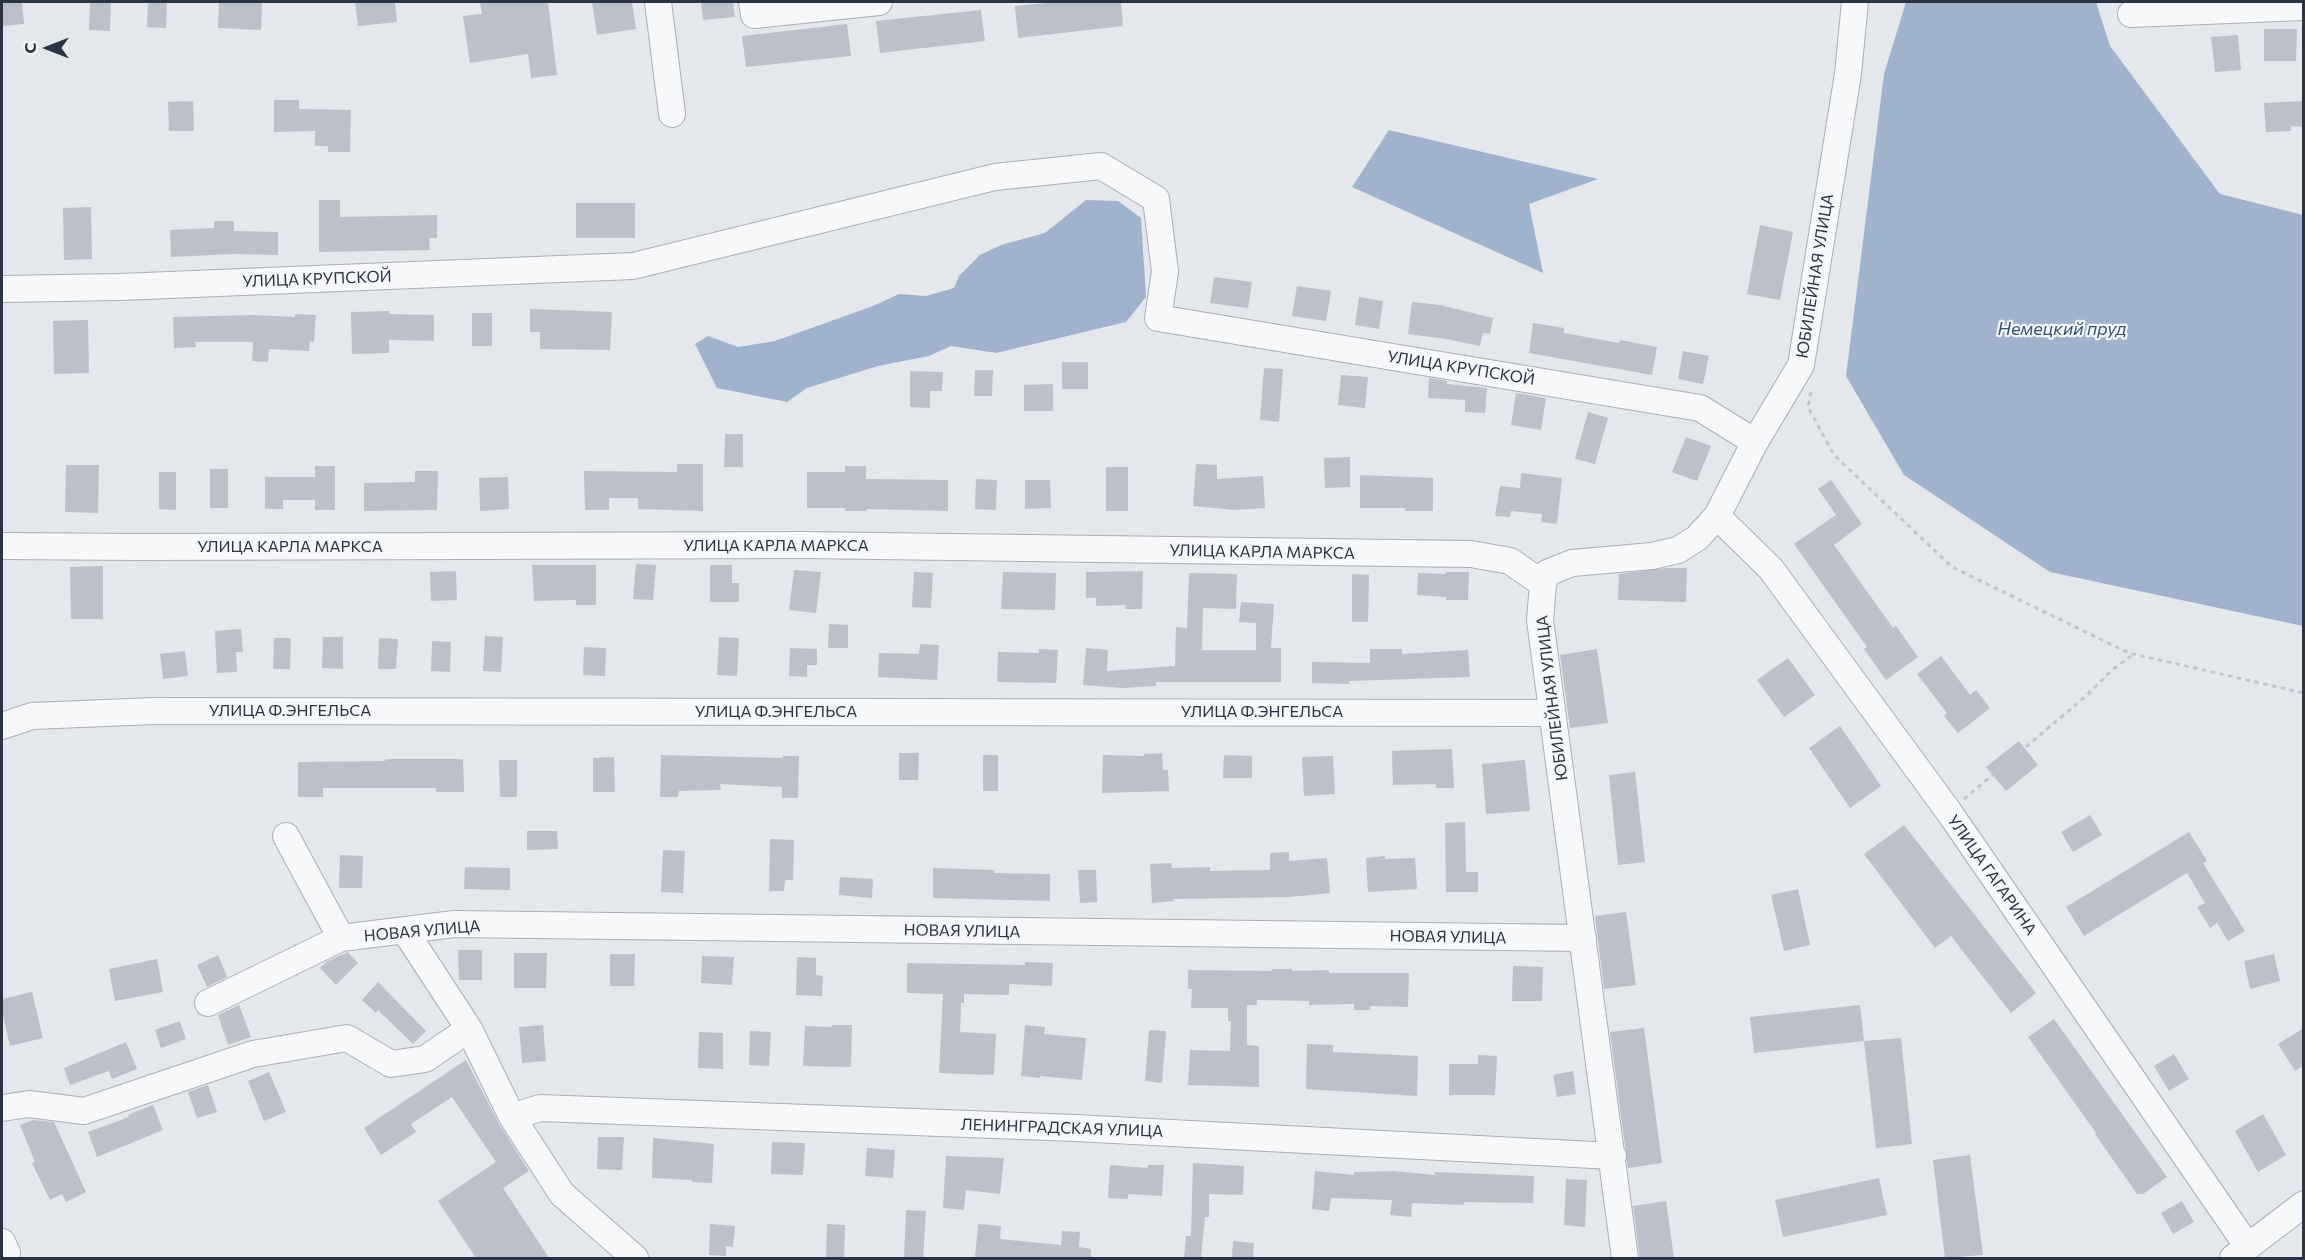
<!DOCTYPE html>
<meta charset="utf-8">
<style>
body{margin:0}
#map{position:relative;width:2305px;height:1260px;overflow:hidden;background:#e4e7ec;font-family:Commissioner,sans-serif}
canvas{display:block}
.frame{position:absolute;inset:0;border:3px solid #2b3445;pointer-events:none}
.north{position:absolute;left:18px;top:18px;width:60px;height:60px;-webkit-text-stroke:4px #f4f6f9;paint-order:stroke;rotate:270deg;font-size:16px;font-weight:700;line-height:24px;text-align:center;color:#2b3445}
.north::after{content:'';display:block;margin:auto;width:21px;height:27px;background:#2b3445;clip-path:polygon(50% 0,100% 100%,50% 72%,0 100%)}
</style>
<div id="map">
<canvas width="2305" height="1260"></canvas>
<div class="frame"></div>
<div class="north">С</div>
</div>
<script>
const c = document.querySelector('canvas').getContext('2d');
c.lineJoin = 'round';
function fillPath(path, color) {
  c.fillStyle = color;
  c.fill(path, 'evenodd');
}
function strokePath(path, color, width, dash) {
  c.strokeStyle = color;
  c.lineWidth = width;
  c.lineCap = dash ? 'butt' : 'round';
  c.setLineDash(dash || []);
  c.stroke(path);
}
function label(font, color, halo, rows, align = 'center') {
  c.font = font + ' Commissioner,sans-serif';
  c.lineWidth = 4.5;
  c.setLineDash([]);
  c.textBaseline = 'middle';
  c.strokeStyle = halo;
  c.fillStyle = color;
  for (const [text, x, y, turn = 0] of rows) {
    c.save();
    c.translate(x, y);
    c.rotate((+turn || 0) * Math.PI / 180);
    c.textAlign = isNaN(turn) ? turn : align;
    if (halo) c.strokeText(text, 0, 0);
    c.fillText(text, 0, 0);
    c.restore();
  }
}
const water = new Path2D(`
 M1906,2H2096L2110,46L2220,194L2303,215V626L2050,572L1904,475L1846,376L1884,74Z
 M1389,130L1598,179L1529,204L1543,273L1352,187Z
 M1086,200L1118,201L1141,218L1146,297L1126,322L996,353L951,346L929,356L878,366L807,388L787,402L717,388L695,344L708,336L738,347L775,341L873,306L899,294L926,296L954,288L959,276L980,255L1001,245L1045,233Z`);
const building = new Path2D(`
 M2,2H22L24,24L2,26Z
 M90,2H111L110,31L89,30Z
 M148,2H167L166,28L147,27Z
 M219,2H262L261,30L218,28Z
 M355,2H395L397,22L358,26Z
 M480,2H548L557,75L531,78L528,54L470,63L463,16L482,14Z
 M592,2H632L636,29L597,35Z
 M701,2H733L735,17L703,20Z
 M1057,2H1121L1123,26L1018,38L1015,6Z
 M981,10L985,41L880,53L876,21Z
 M847,24L851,56L746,67L742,36Z
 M2264,29H2297L2296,61H2264Z
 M2238,35L2241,70L2215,72L2211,37Z
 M274,100H299V109L351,110L350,152H328V146H315V131L274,132Z
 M193,101L194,131H169L168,102Z
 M2304,101V127L2291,126V131L2266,132L2264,103Z
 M319,200H340V217L437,215V238H429L430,250L319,252Z
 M576,203H635V238H576Z
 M91,207L92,259L64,260L63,208Z
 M214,221H234V231L278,232V255L234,254L171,257L170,230L214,228Z
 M1760,225L1793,232L1780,300L1747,294Z
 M1214,277L1252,282L1248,308L1210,303Z
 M1297,286L1331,291L1326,321L1292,316Z
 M1359,297L1383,301L1379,329L1355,325Z
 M1412,302L1440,305L1493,318L1490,334L1483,333L1480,346L1446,339L1408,334Z
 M530,309L612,312L610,350L540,349V332H530Z
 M389,311V314L434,315V341L389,340V353L352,354L351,312Z
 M472,313H492V346H472Z
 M295,314L316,315L314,342L310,341L309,351L269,349L268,362L252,361L253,342H195L196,347L174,348L173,317L254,315L295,317Z
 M88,320L89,373L54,374L53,321Z
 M1533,323L1564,328V333L1619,343L1620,340L1657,347L1652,375L1529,353Z
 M1683,351L1709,356L1703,384L1678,379Z
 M1062,362H1088V389H1062Z
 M1264,368L1283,369L1279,422L1260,420Z
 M975,370H993L992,396H974Z
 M910,371L943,372L942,391H930V408L910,407Z
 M1341,375L1368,377L1365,408L1338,405Z
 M1429,378L1447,381V384L1487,388L1485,413L1465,412V400L1428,398Z
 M1053,384V411H1024V385Z
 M1516,393L1546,398L1541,430L1511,425Z
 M1588,412L1608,418L1595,464L1575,459Z
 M725,434H743V467H724Z
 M1686,437L1711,446L1697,481L1672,472Z
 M1350,457V487L1325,488L1324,458Z
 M677,464H703V511L638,509V498H609V510H585L584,471L677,472Z
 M1196,464L1217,465V479L1263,476L1265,508L1236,510L1193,506Z
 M66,465H99L98,513L65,512Z
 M315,466H335V510H315V500H283V509H265V477H315Z
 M845,466H866V479L948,480V511L866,509V511H845V508H807V472H845Z
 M1106,467H1128V511H1106Z
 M210,469H228V508H210Z
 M415,471H438L437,510L364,511V483L415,482Z
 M159,472H176V510L159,509Z
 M1521,473L1562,478L1557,524L1541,522L1542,514L1511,511L1510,517L1495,516L1500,486L1520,488Z
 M1360,475L1433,478V511H1405V508H1360Z
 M508,477L509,509L480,511L479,478Z
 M976,479L997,480L996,510L975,509Z
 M1025,480H1050L1051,508L1025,509Z
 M1831,480L1862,524L1834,545L1893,628L1896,626L1918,657L1886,680L1864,649L1867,647L1794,544L1836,515L1818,489Z
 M636,564L656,565L653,600L633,599Z
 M532,565H596V605H576V600L534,601Z
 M710,565H732V583H739V602H710Z
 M103,566V619H71L70,567Z
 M1667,568H1687L1686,602L1618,600L1619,574Z
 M794,570L821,572L816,613L789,610Z
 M456,571L457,600L431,601L430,572Z
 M1143,571L1142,609H1125L1126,605L1096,606V598H1086V572Z
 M914,572L933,573L931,608L912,607Z
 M1003,572L1056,573L1055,610L1001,609Z
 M1446,572H1469L1468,600H1446V597L1417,595L1418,573L1446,574Z
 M1189,573L1237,574L1236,609L1203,608L1202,650H1256V623L1239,622L1241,602L1274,604L1271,648H1281V682H1156V686L1123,688L1083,685L1086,648L1108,650L1107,671L1175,666L1176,627L1187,628Z
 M1352,574L1369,575L1368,622H1352Z
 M829,624L848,625V648H828Z
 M241,629L243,652H236L237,672L217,673L215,631Z
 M485,636L503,637L501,672L483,671Z
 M323,637H343V669L322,668Z
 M719,637L739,638L737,676L717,675Z
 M274,638H291L290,669H273Z
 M379,638L398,639L396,669H378Z
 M432,641L451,642L450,672L431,671Z
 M920,644L939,645L937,680L878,677L879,653L919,654Z
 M584,647L606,648L605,676L583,675Z
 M790,648L817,649V665H807V677L789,676Z
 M1039,649L1058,650L1056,683L997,682L998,652L1039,653Z
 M1370,649H1402V654L1468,650L1470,677L1349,681V684L1312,683V662L1370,663Z
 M1597,649L1608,723L1570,728L1560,655Z
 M185,651L188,676L163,679L160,654Z
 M1941,656L1970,695L1976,690L1990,708L1958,733L1944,716L1947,713L1917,674Z
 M1788,658L1815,695L1784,717L1757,680Z
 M1840,726L1881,786L1850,808L1809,748Z
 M2019,741L2038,765L2006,791L1986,767Z
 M1452,749L1454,788H1436V784L1393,785L1392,751Z
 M899,753H919L918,780H899Z
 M1162,753L1163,770H1168L1169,791L1102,793L1103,755L1144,756V754Z
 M661,755L783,758V756H799L798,798H782V787L720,784L721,790L679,791L678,797H660Z
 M983,755H998V791H983Z
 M1224,755L1252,756V778H1223Z
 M1333,756L1335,794L1304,796L1302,757Z
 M614,757L615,792H593V758Z
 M385,759H463L464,792H436V788H323V797H298V762L385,761Z
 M499,760H517V797H500Z
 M1525,760L1530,811L1486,814L1482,764Z
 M1635,772L1645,862L1618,865L1609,775Z
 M2090,815L2102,835L2073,852L2061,832Z
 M1465,822L1466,872H1478V892H1446L1445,823Z
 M1904,825L2036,993L2011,1013L1951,936L1935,948L1864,854Z
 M527,831H557L558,849L527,850Z
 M2189,832L2207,861L2203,863L2245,931L2228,941L2217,923L2210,928L2197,907L2205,903L2187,873L2084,936L2066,907Z
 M770,839L794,840L793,880H785L784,891H769Z
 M663,850L685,851L683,893L661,892Z
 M1289,852V861L1327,858L1330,893L1290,897L1174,899V901L1152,903L1150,864L1171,863L1172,868L1210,867V871L1270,870V853Z
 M340,855L363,856L362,888H339Z
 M1385,856V859L1415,858L1417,889L1368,892L1366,858Z
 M465,867L510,868V890L464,889Z
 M933,868L994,870V873L1050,874V901L933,898Z
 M1078,870H1096L1097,902L1080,903Z
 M840,877L873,879L872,898L839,895Z
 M1798,889L1810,945L1784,951L1771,895Z
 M1626,912L1636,985L1604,989L1595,916Z
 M458,950H482V980H459Z
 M348,952L358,963L336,985L320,968L326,962Z
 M514,953H547L546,988H514Z
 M610,954H635L634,986H610Z
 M2274,954L2280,981L2250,989L2244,961Z
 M218,955L227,977L207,987L197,965Z
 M702,956L734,957L732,985L701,983Z
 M797,957L816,958V975L823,976L822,996L796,995Z
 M157,959L163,992L115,1001L109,969Z
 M1025,962L1053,963L1052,986L1009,984V995L964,994V1003H961L960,1032L996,1034L994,1075L939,1073L943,994L907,993V963L1025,965Z
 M1513,966L1543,967L1542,1001H1512Z
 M1272,969H1292V971L1329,970V973H1409L1408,1007L1370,1006V1010H1354V1004L1309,1005V1001L1257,1000V1005H1247V1045L1259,1046V1087L1188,1085L1190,1050L1230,1051L1231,1021H1228V1008H1191L1192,989H1188V970L1272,971Z
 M378,982L426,1031L413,1044L378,1010L376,1013L362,1000Z
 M32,992L43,1038L10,1046L2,1011V999Z
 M239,1005L251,1037L228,1045L218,1015Z
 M1860,1005L1864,1041L1754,1053L1750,1017Z
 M2054,1019L2167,1177L2143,1194H2137L2095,1134L2096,1133L2028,1037Z
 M180,1021L186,1039L161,1048L155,1030Z
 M543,1025L546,1061L522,1063L519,1027Z
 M832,1025H852L851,1067L803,1066L805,1026L832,1027Z
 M1025,1025L1045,1027L1044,1034L1086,1038L1082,1080L1040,1076V1078L1021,1076Z
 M1644,1028L1662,1163L1628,1168L1610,1032Z
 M2304,1028V1065L2295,1071L2278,1044Z
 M1149,1030L1166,1031L1162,1083L1145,1081Z
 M750,1031L771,1032L769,1066L749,1065Z
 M699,1032L723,1033V1069L698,1068Z
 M1901,1038L1912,1144L1876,1148L1864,1041Z
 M126,1042L137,1069L112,1079L109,1071L70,1085L64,1068Z
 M1307,1044L1333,1045V1052L1418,1056L1417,1096L1306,1089Z
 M2174,1054L2189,1079L2169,1091L2154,1066Z
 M1478,1055L1497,1056L1495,1095H1449V1064H1478Z
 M466,1060L499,1124L529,1171L503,1188L549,1258H476L438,1201L496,1162L452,1097L411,1124L416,1132L381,1155L364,1128Z
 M1573,1071L1576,1094L1557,1097L1553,1075Z
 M269,1072L286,1112L264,1121L248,1081Z
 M208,1085L217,1112L197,1118L188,1092Z
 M153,1105L163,1130L97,1157L88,1132L129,1117L128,1115Z
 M2263,1114L2286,1155L2258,1172L2235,1131Z
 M33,1120L54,1122L86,1192L66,1202L62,1194L50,1200L32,1163L35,1162L20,1125Z
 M598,1137H624L622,1170L597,1169Z
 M653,1138L714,1144L712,1183L692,1182V1180L652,1178Z
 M772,1142L805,1143L803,1175L771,1174Z
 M867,1148L895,1150L893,1178L865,1176Z
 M1970,1155L1983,1255L1945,1258L1933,1160Z
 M946,1156L1004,1158L1000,1194L966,1190L964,1210L943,1208Z
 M1193,1163L1244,1166L1243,1195L1209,1194V1217H1205L1201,1258H1184L1186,1236H1191Z
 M1110,1165L1148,1168V1165H1164L1162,1196L1128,1194V1199L1108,1198Z
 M1315,1171L1354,1175V1172L1394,1171L1435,1175V1172L1534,1176L1533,1203L1464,1202V1205L1412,1203L1411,1217L1390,1215L1392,1200L1331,1198L1329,1211L1312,1209Z
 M1879,1178L1887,1215L1783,1237L1775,1200Z
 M1566,1179L1587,1180L1585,1227L1564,1225Z
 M1666,1201L1674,1258H1640L1633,1206Z
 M2182,1201L2194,1222L2173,1234L2161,1213Z
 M906,1210L926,1211L923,1258H904Z
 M710,1224L735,1226L733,1247L726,1246V1256L709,1255Z
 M827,1224L845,1225L844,1258H826Z
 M978,1224L1001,1226L1000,1239L1061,1245L1062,1231L1080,1232L1079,1247L1091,1249V1258H975Z
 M1233,1241L1254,1243L1253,1258H1232Z`);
const path = new Path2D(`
 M1811,392L1808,407L1834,455L1952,567L2129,653L2304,693
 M1964,799L2085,697L2112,670L2134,654`);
const minor = new Path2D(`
 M658,2L672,114
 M752,2L754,15L879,2
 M2131,14L2304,7
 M2,289L120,287L633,266L995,177L1101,166L1156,199L1165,272L1158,318L1700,408L1755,442
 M1717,516L1771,569L1949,812L2248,1247
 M2,546L141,547L804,545L1471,554L1510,561L1543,584
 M2,726L32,716L154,711L1552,713
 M405,931L469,1029L512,1117L562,1194L635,1258
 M341,938L454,924L1583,938
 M208,1003L341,938L286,836
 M2,1108L29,1104L84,1111L253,1054L347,1038L391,1064L425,1059L469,1029
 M512,1117L540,1108L1075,1128L1613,1156
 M2,1242L7,1253
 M1625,1258L1540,620L1543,584L1547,573L1572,563L1652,556L1678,550L1697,538L1717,516L1755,442L1801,365L1848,74L1855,2
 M2233,1258L2304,1204`);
const streetNames = [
 ["ЮБИЛЕЙНАЯ УЛИЦА",1815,276,-81],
 ["УЛИЦА КРУПСКОЙ",317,279,-2],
 ["УЛИЦА КРУПСКОЙ",1461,368,9],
 ["УЛИЦА КАРЛА МАРКСА",776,546],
 ["УЛИЦА КАРЛА МАРКСА",290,547],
 ["УЛИЦА КАРЛА МАРКСА",1262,552,1],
 ["ЮБИЛЕЙНАЯ УЛИЦА",1552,698,-97],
 ["УЛИЦА Ф.ЭНГЕЛЬСА",290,711],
 ["УЛИЦА Ф.ЭНГЕЛЬСА",776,712],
 ["УЛИЦА Ф.ЭНГЕЛЬСА",1262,712],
 ["УЛИЦА ГАГАРИНА",1992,875,55],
 ["НОВАЯ УЛИЦА",422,931,-5],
 ["НОВАЯ УЛИЦА",962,931,1],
 ["НОВАЯ УЛИЦА",1448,937,1],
 ["ЛЕНИНГРАДСКАЯ УЛИЦА",1062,1128,2]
];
const waterNames = [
 ["Немецкий пруд",2062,329]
];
fillPath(water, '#9fb4cc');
fillPath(building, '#bbc0ca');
strokePath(minor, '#a9aeb7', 28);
strokePath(path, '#c2c5cb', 3, [4.5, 4.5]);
strokePath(minor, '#f7f8fa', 26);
label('16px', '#2b3445', '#f4f6f9', streetNames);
label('italic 18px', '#34527a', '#f4f6f9', waterNames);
</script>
